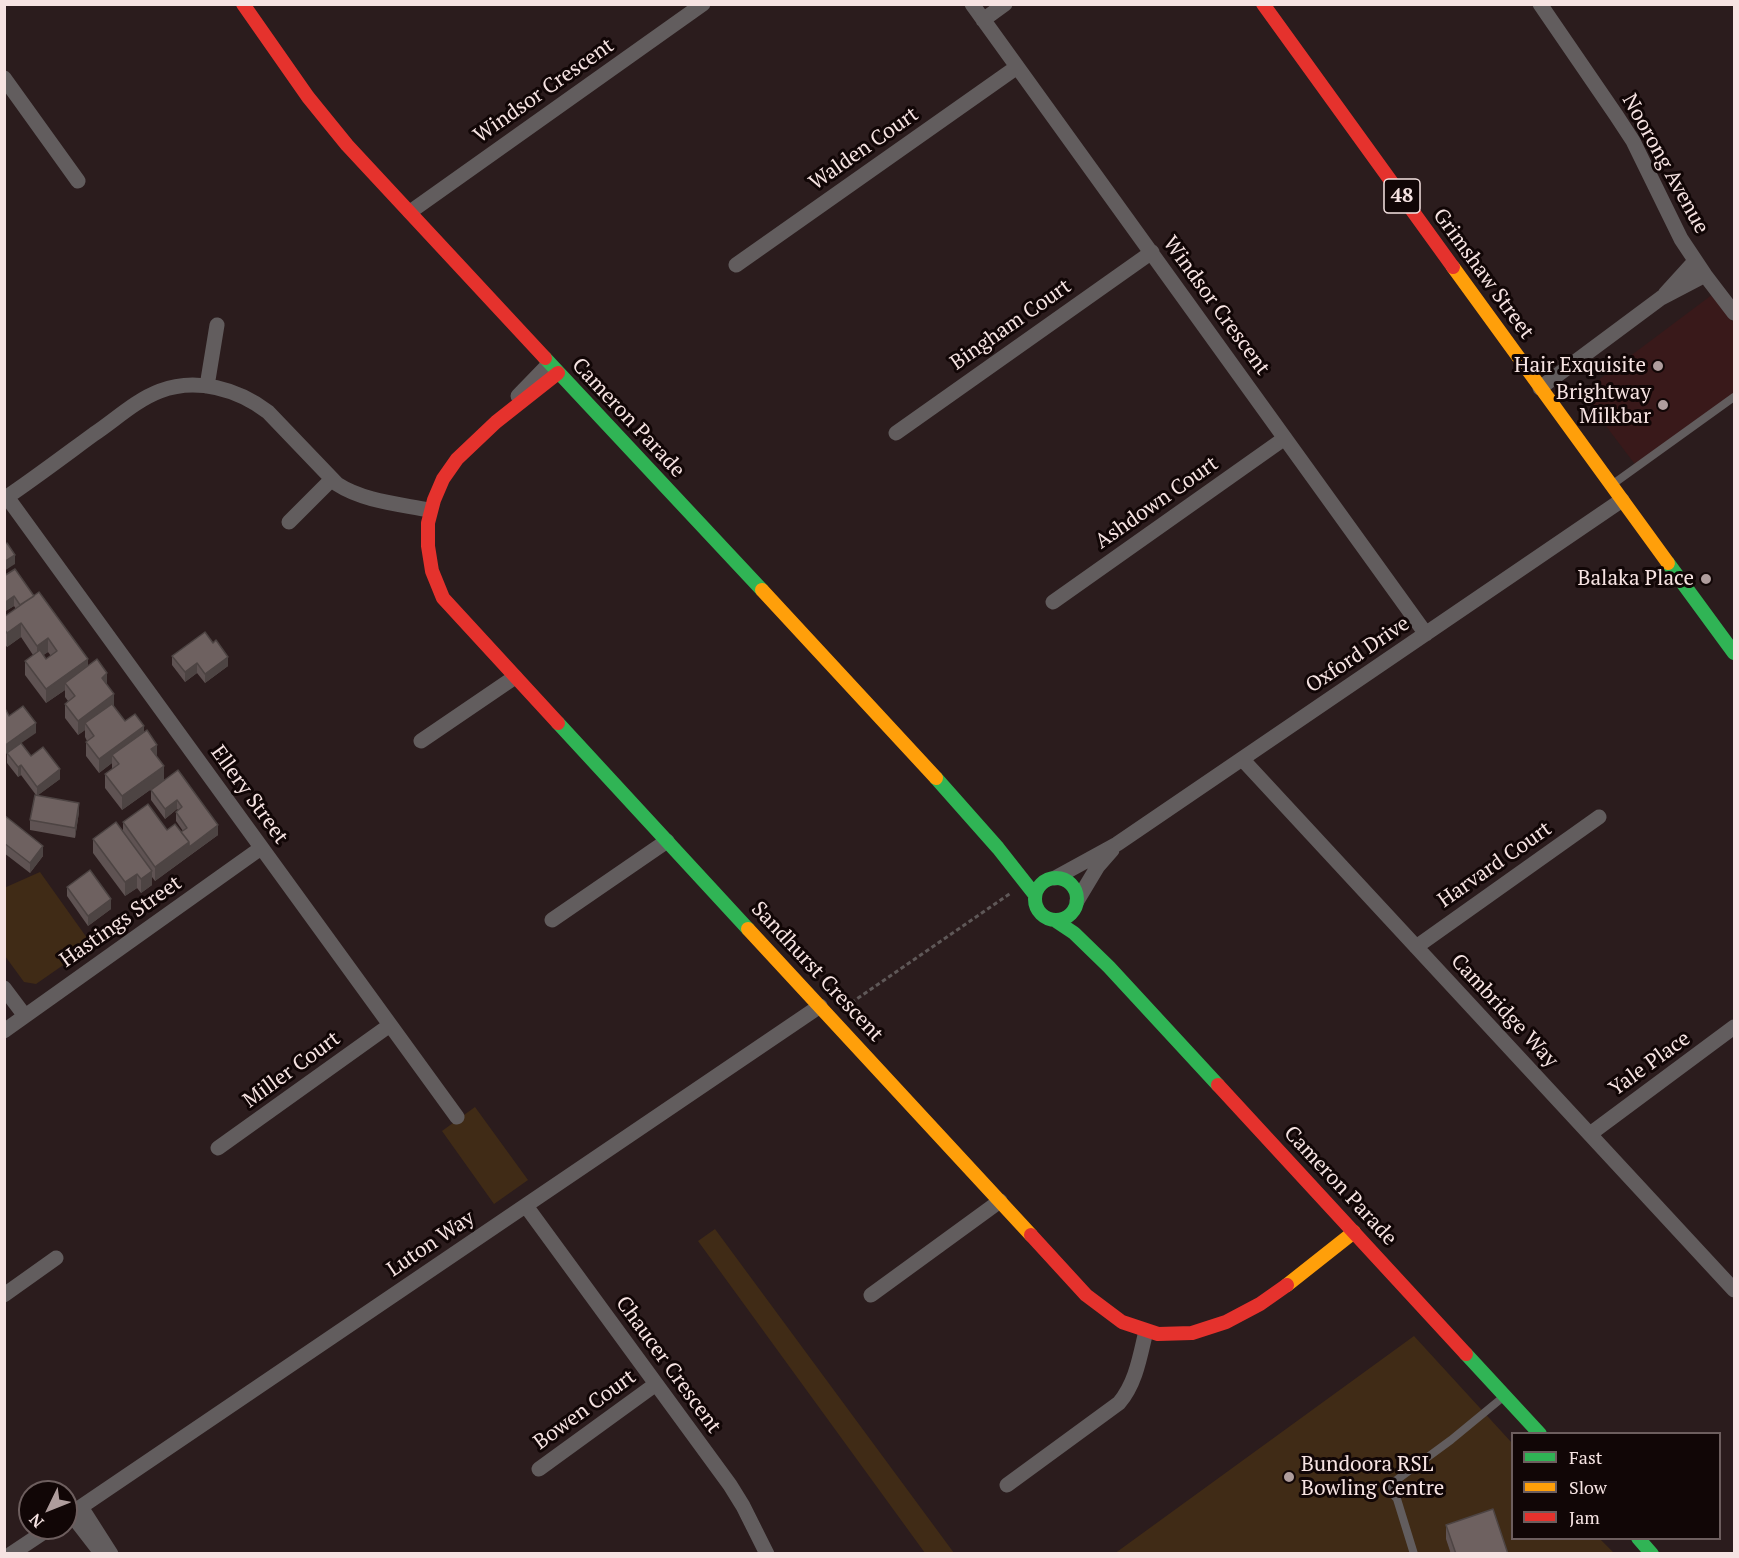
<!DOCTYPE html>
<style>
body{margin:0}
#map{position:relative;width:1739px;height:1558px;overflow:hidden;background:#2b1c1d;font-family:"PT Serif",serif}
canvas{display:block}
.frame{position:absolute;inset:0;border:6px solid #f6e3e2;pointer-events:none}
.legend{position:absolute;left:1511px;top:1432px;width:210px;height:108px;box-sizing:border-box;background:#110606;border:2px solid #6d5e5e;margin:0;padding:8px 10px;list-style:none;font-size:18px;color:#f6e3e2}
.legend li{display:flex;align-items:center;gap:12px;height:30px}
.legend b{width:30px;border:2px solid #6d5e5e}
.north{position:absolute;left:18px;top:1480px;width:60px;height:60px;box-sizing:border-box;background:#110606;border:2px solid #6d5e5e;border-radius:50%;rotate:227deg;font-size:16px;font-weight:700;line-height:24px;text-align:center;color:#f6e3e2}
.north::after{content:'';display:block;margin:auto;width:21px;height:27px;background:#af9d9d;clip-path:polygon(50% 0,100% 100%,50% 72%,0 100%)}
</style>
<div id="map">
<canvas width="1739" height="1558"></canvas>
<div class="frame"></div>
<ul class="legend">
<li><b style="height:8px;background:#30b455"></b>Fast</li>
<li><b style="height:8px;background:#ff9f0a"></b>Slow</li>
<li><b style="height:8px;background:#e5322d"></b>Jam</li>
</ul>
<div class="north">N</div>
</div>
<script>
const c = document.querySelector('canvas').getContext('2d');
c.lineJoin = 'round';
function fillPath(path, color) {
  c.fillStyle = color;
  c.fill(path, 'evenodd');
}
function strokePath(path, color, width, dash) {
  c.strokeStyle = color;
  c.lineWidth = width;
  c.lineCap = dash ? 'butt' : 'round';
  c.setLineDash(dash || []);
  c.stroke(path);
}
function label(font, color, halo, rows, align = 'center') {
  c.font = font + ' "PT Serif",serif';
  c.lineWidth = 6;
  c.setLineDash([]);
  c.textBaseline = 'middle';
  c.strokeStyle = halo;
  c.fillStyle = color;
  for (const [text, x, y, turn = 0] of rows) {
    c.save();
    c.translate(x, y);
    c.rotate((+turn || 0) * Math.PI / 180);
    c.textAlign = isNaN(turn) ? turn : align;
    if (halo) c.strokeText(text, 0, 0);
    c.fillText(text, 0, 0);
    c.restore();
  }
}
const built = new Path2D(`
 M1713,294L1734,323V394L1637,467L1581,393Z`);
const green = new Path2D(`
 M40,872L92,945L36,984L24,982L5,956L4,888Z
 M475,1107L528,1180L494,1204L442,1131Z
 M715,1229L954,1553H925L698,1241Z
 M1414,1336L1512,1443V1538L1600,1539L1614,1553L1114,1554Z`);
const path = new Path2D(`
 M845,1007L1011,893`);
const lane = new Path2D(`
 M1613,484L1734,397
 M1414,1554L1397,1499L1387,1487L1451,1440L1502,1398`);
const street = new Path2D(`
 M972,4L1426,634
 M1540,4L1616,115L1633,141L1681,239L1705,275L1734,313
 M983,20L1005,4
 M4,78L78,181
 M410,212L703,4
 M736,265L1017,67
 M1665,294L1695,261
 M207,386L217,325
 M1540,388L1661,298L1705,275
 M518,396L549,364
 M896,433L1152,252
 M7,497L457,1117
 M4,499C35,478 64,456 94,434C115,420 136,400 160,391C196,377 238,389 268,412L337,484C363,501 399,504 429,510
 M289,522L332,479
 M1053,602L1285,438
 M421,741L515,677
 M1243,760L1734,1290
 M1055,878L1117,844L1622,500
 M1077,901L1098,866L1112,850
 M552,920L667,841
 M1416,947L1599,817
 M4,988L25,1016
 M4,1031L261,848
 M1590,1134L1734,1027
 M218,1148L390,1025
 M526,1206L730,1485L743,1506L767,1554
 M4,1295L56,1258
 M871,1295L1000,1201
 M539,1469L656,1384
 M1007,1485L1119,1403C1136,1383 1140,1356 1146,1331
 M81,1507L111,1554
 M71,1514L102,1554
 M66,1517L820,1006
 M11,1554L50,1528`);
const fast = new Path2D(`
 M545,358L762,590
 M1668,563L1734,653
 M558,723L748,929
 M936,778L998,848L1035,895
 M1035 899a21 21 0 1 1 42 0a21 21 0 1 1-42 0Z
 M1056,921L1074,933L1109,967L1218,1085
 M1466,1354L1540,1434
 M1638,1538L1652,1554`);
const slow = new Path2D(`
 M1453,267L1668,563
 M762,590L936,778
 M748,929L1031,1235
 M1287,1285L1354,1232`);
const jam = new Path2D(`
 M243,4L308,97L347,145L545,358
 M1263,4L1453,267
 M558,373L496,422L457,459L443,479L434,500L428,523V546L432,571L443,598L558,723
 M1218,1085L1466,1354
 M1031,1235L1086,1295L1122,1322L1158,1334L1192,1333L1226,1322L1260,1304L1287,1285`);
const wall = new Path2D(`
 M4,576L34,595L88,665L107,685L114,707L125,721L144,732L157,757L164,780L122,810L105,788V774L112,769V763L99,773L86,756V742L87,741L85,737V730L78,735L65,718V704L68,701L65,697V690L46,703L25,675V661L33,655L21,637L7,647L4,643V617L16,609L14,606L4,612ZM48,652L51,656L46,659L43,655Z
 M213,643L228,666L205,683L197,673L185,682L172,665V656Z
 M7,753L31,756L60,779L38,795L79,812L75,838L30,830V820L36,795L21,775L18,777L7,763Z
 M178,770L218,835L155,881L152,877V885L141,893L137,888L125,896L93,853V839L123,831V822L167,830L181,832L183,831L176,821V812L178,810L177,809L165,819L151,800V790Z
 M4,815L43,856L30,873L4,853Z
 M67,887L111,909L88,926L67,896Z
 M1446,1525L1508,1554H1451L1446,1539Z`);
const shadedWall = new Path2D(`
 M15,555V564L4,571V562Z
 M14,596V606L4,612V603Z
 M21,623V637L7,647V633Z
 M48,638V652L37,660V646Z
 M228,657V666L205,683V674Z
 M88,659V673L65,683V690L46,703V689Z
 M197,663V673L185,682V672Z
 M107,673V687L102,678Z
 M114,694V708L85,723V730L78,735V721Z
 M36,723V733L4,755V746Z
 M144,726V741L112,755V763L99,773V759Z
 M157,745V759L151,749Z
 M21,765V775L18,777V767Z
 M164,766V780L122,810V796Z
 M60,769V779L37,796V787Z
 M177,800V809L165,819V809Z
 M79,803V812L75,838V828Z
 M218,825V835L189,856V847Z
 M189,842V856L155,881V867Z
 M43,846V856L30,873V863Z
 M152,871V885L141,893V879Z
 M137,874V888L125,896V882Z
 M111,899V909L88,926V916Z`);
const building = new Path2D(`
 M7,543L15,555L4,562V545Z
 M15,569L34,596L20,605L14,596L4,603V576Z
 M39,592L88,659L46,689L25,661L40,650L46,659L57,651L48,638L37,646L21,623L7,633L4,629V617Z
 M205,632L213,643L216,640L228,657L205,674L197,663L185,672L172,656Z
 M97,659L107,673L102,678L114,694L78,721L65,704L75,696L65,683Z
 M112,704L125,721L135,714L144,726L99,759L86,742L94,736L85,723Z
 M23,706L36,723L4,746V711L6,710L9,716Z
 M147,730L157,745L151,749L164,766L122,796L105,774L119,764L112,755Z
 M21,743L31,756L43,747L60,769L37,787L21,765L18,767L7,753Z
 M178,770L218,825L189,847V842L181,832L187,828L176,812L182,807L177,800L165,809L151,790Z
 M35,795L79,803L75,828L30,820Z
 M148,804L167,830L175,824L189,842L155,867L123,822Z
 M4,815L43,846L30,863L4,843Z
 M116,822L152,871L141,879L137,874L125,882L93,839Z
 M90,870L111,899L88,916L67,887Z
 M1493,1509L1508,1554H1456L1446,1525Z`);
const markers = [
 [1658,366,6,"#af9d9d"],
 [1663,405,6,"#af9d9d"],
 [1706,579,6,"#af9d9d"],
 [1289,1477,6,"#af9d9d"]
];
const shields = [
 [1402,196,36]
];
const shieldNames = [
 ["48",1402,196]
];
const streetNames = [
 ["Windsor Crescent",544,91,-35],
 ["Walden Court",864,149,-35],
 ["Noorong Avenue",1665,164,61],
 ["Grimshaw Street",1483,274,54],
 ["Windsor Crescent",1216,306,54],
 ["Bingham Court",1011,325,-35],
 ["Cameron Parade",628,418,47],
 ["Ashdown Court",1157,503,-35],
 ["Oxford Drive",1358,655,-34],
 ["Ellery Street",249,795,54],
 ["Harvard Court",1495,865,-35],
 ["Hastings Street",121,922,-35],
 ["Sandhurst Crescent",817,972,47],
 ["Cambridge Way",1504,1011,47],
 ["Yale Place",1650,1064,-36],
 ["Miller Court",292,1070,-36],
 ["Cameron Parade",1340,1186,47],
 ["Luton Way",431,1244,-34],
 ["Chaucer Crescent",668,1365,54],
 ["Bowen Court",585,1410,-36]
];
const poiNames = [
 ["Hair Exquisite",1646,366],
 ["Brightway",1651,393],
 ["Milkbar",1651,417],
 ["Balaka Place",1694,579],
 ["Bundoora RSL",1301,1465,"left"],
 ["Bowling Centre",1301,1489,"left"]
];
fillPath(built, '#39191a');
fillPath(green, '#402b16');
strokePath(path, '#5f5858', 3, [4.5, 3]);
strokePath(lane, '#625d5e', 8);
strokePath(street, '#625d5e', 15);
strokePath(fast, '#30b455', 14);
strokePath(slow, '#ff9f0a', 14);
strokePath(jam, '#e5322d', 14);
fillPath(wall, '#5f5353');
fillPath(shadedWall, '#4d4443');
fillPath(building, '#6e6160');
strokePath(building, '#4d4443', 1.5);
for (const [x, y, r, color] of markers) {
  const dot = new Path2D();
  dot.arc(x, y, r, 0, 2 * Math.PI);
  c.fillStyle = color;
  c.fill(dot);
  strokePath(dot, '#110606', 2);
}
for (const [x, y, w] of shields) {
  const box = new Path2D();
  box.roundRect(x - w / 2, y - 17, w, 34, 4.5);
  c.fillStyle = '#110606';
  c.fill(box);
  strokePath(box, '#f6e3e2', 1.5);
}
label('bold 20px', '#f6e3e2', null, shieldNames);
label('21px', '#f6e3e2', '#110606', streetNames);
label('21px', '#f6e3e2', '#110606', poiNames, 'right');
</script>
